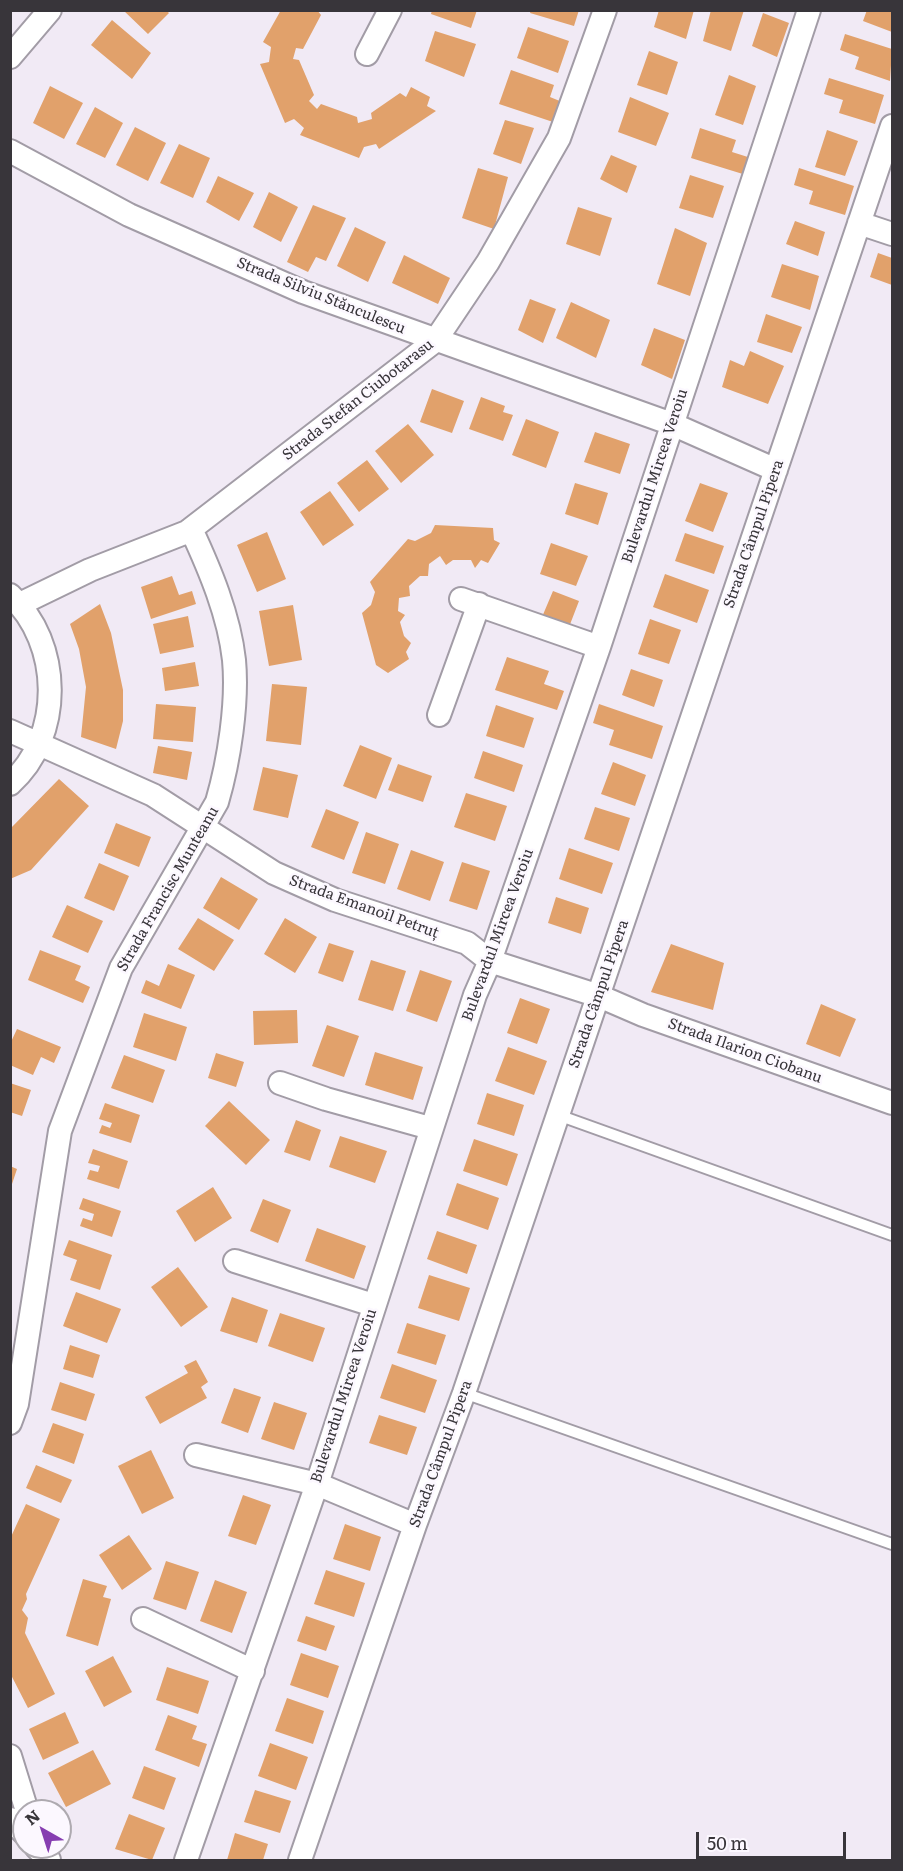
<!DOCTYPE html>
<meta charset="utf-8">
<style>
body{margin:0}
#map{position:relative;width:903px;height:1871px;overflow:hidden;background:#f1eaf5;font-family:Literata,serif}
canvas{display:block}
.frame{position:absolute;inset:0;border:12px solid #38353a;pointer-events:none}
.north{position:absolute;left:12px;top:1799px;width:60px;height:60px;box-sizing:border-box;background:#fcf8ff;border:2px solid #aeaab0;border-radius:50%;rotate:321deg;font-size:16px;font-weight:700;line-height:24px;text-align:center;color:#38353a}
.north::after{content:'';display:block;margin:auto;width:21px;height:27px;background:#863eb1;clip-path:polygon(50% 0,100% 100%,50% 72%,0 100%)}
.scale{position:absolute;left:696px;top:1832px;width:150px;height:27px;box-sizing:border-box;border:3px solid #38353a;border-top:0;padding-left:8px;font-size:18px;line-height:21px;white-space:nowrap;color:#38353a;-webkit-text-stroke:4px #fcf8ff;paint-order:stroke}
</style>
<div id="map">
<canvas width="903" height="1871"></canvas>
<div class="frame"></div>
<div class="north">N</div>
<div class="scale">50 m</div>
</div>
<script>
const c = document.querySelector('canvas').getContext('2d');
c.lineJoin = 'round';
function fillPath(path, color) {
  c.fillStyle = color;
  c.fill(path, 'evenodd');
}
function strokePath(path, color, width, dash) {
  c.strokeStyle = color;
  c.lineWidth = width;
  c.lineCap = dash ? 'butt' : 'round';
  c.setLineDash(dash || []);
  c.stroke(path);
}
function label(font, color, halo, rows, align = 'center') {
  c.font = font + ' Literata,serif';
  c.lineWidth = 5;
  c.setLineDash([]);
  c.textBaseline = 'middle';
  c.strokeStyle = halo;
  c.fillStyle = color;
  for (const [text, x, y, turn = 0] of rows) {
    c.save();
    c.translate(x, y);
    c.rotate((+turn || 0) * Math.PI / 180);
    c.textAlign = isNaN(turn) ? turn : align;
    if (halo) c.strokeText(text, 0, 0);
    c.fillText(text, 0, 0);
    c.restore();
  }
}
const building = new Path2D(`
 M123,10H166L169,13L148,34Z
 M281,10H317L321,15L303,49L296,48L293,59L299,60L314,95L309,101L317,109L321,104L357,117L358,123L372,119L371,113L400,93L406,97L411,87L430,97L427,106L436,111L379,149L376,144L364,147L359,158L300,135L304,128L294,119L285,123L260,64L269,62L271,47L263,42Z
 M432,10H477L471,28L431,14Z
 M531,10H579L574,26L530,13Z
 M659,10H694L686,39L654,27Z
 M711,10H744L731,51L703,41Z
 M867,10H892V32L863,21Z
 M763,13L789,23L777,57L752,46Z
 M112,20L151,53L132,79L91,45Z
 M528,27L569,41L558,73L517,58Z
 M435,31L476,44L464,77L425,61Z
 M845,34L892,49L890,81L855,69L859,57L840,50Z
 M649,51L678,62L667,95L637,85Z
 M511,70L554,85L550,97L567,104L559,124L499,104Z
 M729,75L756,86L743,125L715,115Z
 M829,78L884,95L875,124L839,113L843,100L824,94Z
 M50,86L83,103L64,139L33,123Z
 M630,97L669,113L656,146L618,132Z
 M95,107L123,123L105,158L76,144Z
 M505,120L534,128L521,164L493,154Z
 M135,127L166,143L148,181L116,165Z
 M700,128L736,140L732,152L751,158L746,175L691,158Z
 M827,130L858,141L845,176L815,167Z
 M179,144L210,158L193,198L160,183Z
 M611,155L637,166L627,193L600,179Z
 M478,168L508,177L494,229L462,218Z
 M799,168L854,186L845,215L809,204L813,191L794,185Z
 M690,175L724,186L713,218L679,208Z
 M218,176L254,193L239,221L206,202Z
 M269,192L298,207L281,242L253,227Z
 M313,205L346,218L326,261L316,257L308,272L287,262Z
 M578,207L612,218L600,256L566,244Z
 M795,221L825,232L818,256L786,244Z
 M355,227L386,242L368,282L337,266Z
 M675,228L707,243L690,296L657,284Z
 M878,253L892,258V285L870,277Z
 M404,255L450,278L438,304L392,283Z
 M782,264L819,276L810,310L771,297Z
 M530,299L556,309L543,343L518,330Z
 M571,302L610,320L596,358L556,338Z
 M766,314L802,327L792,353L757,342Z
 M654,328L685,340L672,379L641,365Z
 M750,351L784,366L768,404L722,387L730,360L744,366Z
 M432,389L464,401L452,433L420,422Z
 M481,397L505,406L503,412L513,415L503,441L469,429Z
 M526,419L559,432L546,468L512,455Z
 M408,424L434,455L401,483L375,451Z
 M595,432L630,444L620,474L584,462Z
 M367,460L389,489L359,512L337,483Z
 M575,483L608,493L598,525L565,514Z
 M700,483L728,493L713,532L685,521Z
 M330,491L354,525L323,546L300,512Z
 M435,525L493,528L494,540L500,543L488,563L481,560L475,568L471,560H453L446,565L440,556L429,564L428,576H420L409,586L410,596L399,598L398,611L405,615L400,622L404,636L411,643L406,652L409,659L388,673L376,665L362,613L371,605L375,592L370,582L408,539L415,541L431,533Z
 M267,532L286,579L257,592L237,545Z
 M685,533L724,546L714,574L675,561Z
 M551,543L588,556L576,586L540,574Z
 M665,574L709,590L697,623L653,607Z
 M172,576L179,595L192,591L196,604L151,619L141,587Z
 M553,591L579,601L569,627L542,617Z
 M100,604L111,633L123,690V721L116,749L81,737L86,687L79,649L70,624Z
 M293,605L302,660L269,666L259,611Z
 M188,616L194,647L160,654L153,624Z
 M650,619L681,630L669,664L638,654Z
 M507,657L549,671L544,684L564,691L557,710L495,690Z
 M195,662L199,686L165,691L162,668Z
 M631,669L663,680L654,707L622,695Z
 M272,684L307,687L301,745L266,741Z
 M156,704L196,707L193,742L153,739Z
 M599,704L663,726L652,759L609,745L614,730L593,723Z
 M496,705L534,718L524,748L486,736Z
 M360,745L392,758L376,799L343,786Z
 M158,746L192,752L187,780L153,773Z
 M483,751L523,765L514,792L474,778Z
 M613,762L646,775L635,806L601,794Z
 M398,764L432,776L423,802L388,790Z
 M263,767L298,775L288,818L253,810Z
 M59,779L89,806L31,870L10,879V829Z
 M466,793L507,806L495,841L454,827Z
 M595,807L630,818L619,851L584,839Z
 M326,809L359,822L344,860L311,847Z
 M116,823L151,837L139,867L104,853Z
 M366,832L399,844L385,884L352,873Z
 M569,848L613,863L602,894L559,879Z
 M411,850L444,862L430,901L397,889Z
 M462,862L490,871L477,910L449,901Z
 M99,863L129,876L114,911L84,898Z
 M221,877L258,899L239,930L203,908Z
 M556,897L589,908L581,934L548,923Z
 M67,905L103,921L88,953L52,937Z
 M198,918L234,940L214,971L178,949Z
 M285,918L317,937L295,973L264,954Z
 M329,943L354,951L343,982L318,973Z
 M671,944L724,963L713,1010L651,992Z
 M40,950L81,966L75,980L90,987L83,1003L28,980Z
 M371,960L406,971L393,1011L358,1000Z
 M168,964L195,975L181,1009L141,993L146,980L159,986Z
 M420,970L452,981L437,1022L406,1011Z
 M520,998L550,1009L537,1044L507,1033Z
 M821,1004L856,1019L840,1057L806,1044Z
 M297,1010L298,1043L254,1045L253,1011Z
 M144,1013L187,1027L176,1061L133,1047Z
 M327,1025L359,1036L344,1077L312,1066Z
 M17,1029L61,1047L54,1063L41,1057L33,1075L10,1065V1044Z
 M508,1047L547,1061L534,1095L495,1081Z
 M375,1052L423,1067L413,1100L365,1085Z
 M216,1053L244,1062L236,1087L208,1078Z
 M124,1055L165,1070L153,1103L111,1088Z
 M10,1083L31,1090L22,1116L10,1112Z
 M487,1093L524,1105L514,1136L477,1124Z
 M229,1101L270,1140L246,1165L205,1126Z
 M105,1103L140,1115L131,1143L99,1133L102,1125L110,1128L112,1123L99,1119Z
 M296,1120L321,1130L310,1161L284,1152Z
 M340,1136L387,1151L375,1183L329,1167Z
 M474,1139L518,1154L507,1186L463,1171Z
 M93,1149L128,1161L119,1189L87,1179L90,1170L98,1172L100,1166L88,1163Z
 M10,1166L17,1169L11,1187H10Z
 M457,1183L499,1198L488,1230L446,1215Z
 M213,1187L232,1218L195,1242L176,1211Z
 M83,1198L121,1211L112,1237L80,1226L83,1218L92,1221L94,1214L79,1209Z
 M263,1199L291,1210L278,1243L250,1231Z
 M317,1228L366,1246L354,1279L305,1261Z
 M437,1231L477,1245L467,1274L427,1259Z
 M69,1240L112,1255L100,1290L70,1280L77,1260L63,1255Z
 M178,1267L208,1307L181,1327L151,1287Z
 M429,1275L470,1288L459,1321L418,1308Z
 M76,1292L121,1309L107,1343L63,1326Z
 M232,1297L268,1310L257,1343L220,1331Z
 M280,1313L325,1328L313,1362L268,1346Z
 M407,1323L446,1335L436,1365L397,1353Z
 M70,1345L100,1355L93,1378L63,1369Z
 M196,1360L208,1382L201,1387L207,1398L160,1424L145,1397L188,1373L184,1366Z
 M392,1364L437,1380L425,1413L380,1398Z
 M60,1382L95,1394L86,1421L51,1410Z
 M234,1388L261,1397L248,1433L221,1423Z
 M274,1402L307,1413L294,1450L261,1439Z
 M379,1415L417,1427L407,1455L369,1443Z
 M53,1423L84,1434L74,1464L42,1452Z
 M151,1450L174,1498L142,1514L118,1466Z
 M36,1465L72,1480L61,1503L26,1488Z
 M243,1495L271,1505L256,1545L228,1536Z
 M26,1504L60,1519L26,1594L27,1599L22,1610L28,1618L25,1633L55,1694L28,1708L10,1673V1539Z
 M345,1524L381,1537L370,1571L333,1559Z
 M129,1535L152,1569L122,1590L99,1555Z
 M166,1561L199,1572L186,1610L153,1599Z
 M326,1570L365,1583L354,1617L314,1604Z
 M83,1579L107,1586L103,1597L111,1599L98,1646L66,1636Z
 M215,1580L247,1592L232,1633L200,1621Z
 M306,1616L335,1626L326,1651L297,1641Z
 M301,1653L339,1666L328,1698L290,1685Z
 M113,1656L132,1692L104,1707L85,1671Z
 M167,1667L209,1681L198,1714L156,1700Z
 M287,1698L324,1711L313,1744L275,1731Z
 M65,1712L79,1743L43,1760L29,1729Z
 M168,1715L197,1726L192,1739L207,1744L199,1767L155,1750Z
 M270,1743L308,1757L296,1790L258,1776Z
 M93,1750L111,1784L66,1807L48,1773Z
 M144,1766L176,1778L164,1810L132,1798Z
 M255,1790L291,1801L280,1833L244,1822Z
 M129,1814L165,1828L152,1860L115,1849Z
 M235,1833L268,1844L263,1860H227Z`);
const lane = new Path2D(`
 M558,1115L892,1235
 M464,1393L892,1544`);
const street = new Path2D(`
 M367,54L390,10
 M10,57L50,10
 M10,151L129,215L303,292L672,424L776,470
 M859,223L892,234
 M10,595C62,643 64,736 10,784
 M461,599L599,647
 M20,604L90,570L187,532L435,341L488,262L559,138L605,10
 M439,715L479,604
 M10,731L153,795L274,873L335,900L467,943L490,961L599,996L643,1015L892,1103
 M280,1083L326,1099L430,1128
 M235,1261L373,1305
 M10,1423L17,1404L60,1131L121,968L217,802C229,761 238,703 234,660C229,615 210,570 191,529
 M196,1455L317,1484L415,1525
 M143,1619L253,1671
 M10,1756L27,1811
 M10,1819L24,1833
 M36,1847L49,1860
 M186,1860L317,1484L475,995L490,961L599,647L809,10
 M300,1860L415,1525L464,1393L892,126`);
const streetNames = [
 ["Strada Silviu Stănculescu",321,296,22],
 ["Strada Stefan Ciubotarasu",358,400,-38],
 ["Bulevardul Mircea Veroiu",655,476,-72],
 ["Strada Câmpul Pipera",754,534,-71],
 ["Strada Francisc Munteanu",168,889,-60],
 ["Strada Emanoil Petruț",364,907,20],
 ["Bulevardul Mircea Veroiu",498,935,-70],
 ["Strada Câmpul Pipera",599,994,-71],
 ["Strada Ilarion Ciobanu",745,1051,20],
 ["Bulevardul Mircea Veroiu",344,1396,-72],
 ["Strada Câmpul Pipera",441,1454,-70]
];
fillPath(building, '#e1a16b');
strokePath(lane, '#a29ca6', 14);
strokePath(street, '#a29ca6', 26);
strokePath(lane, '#fff', 10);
strokePath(street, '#fff', 22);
label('15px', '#38353a', '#fcf8ff', streetNames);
</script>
